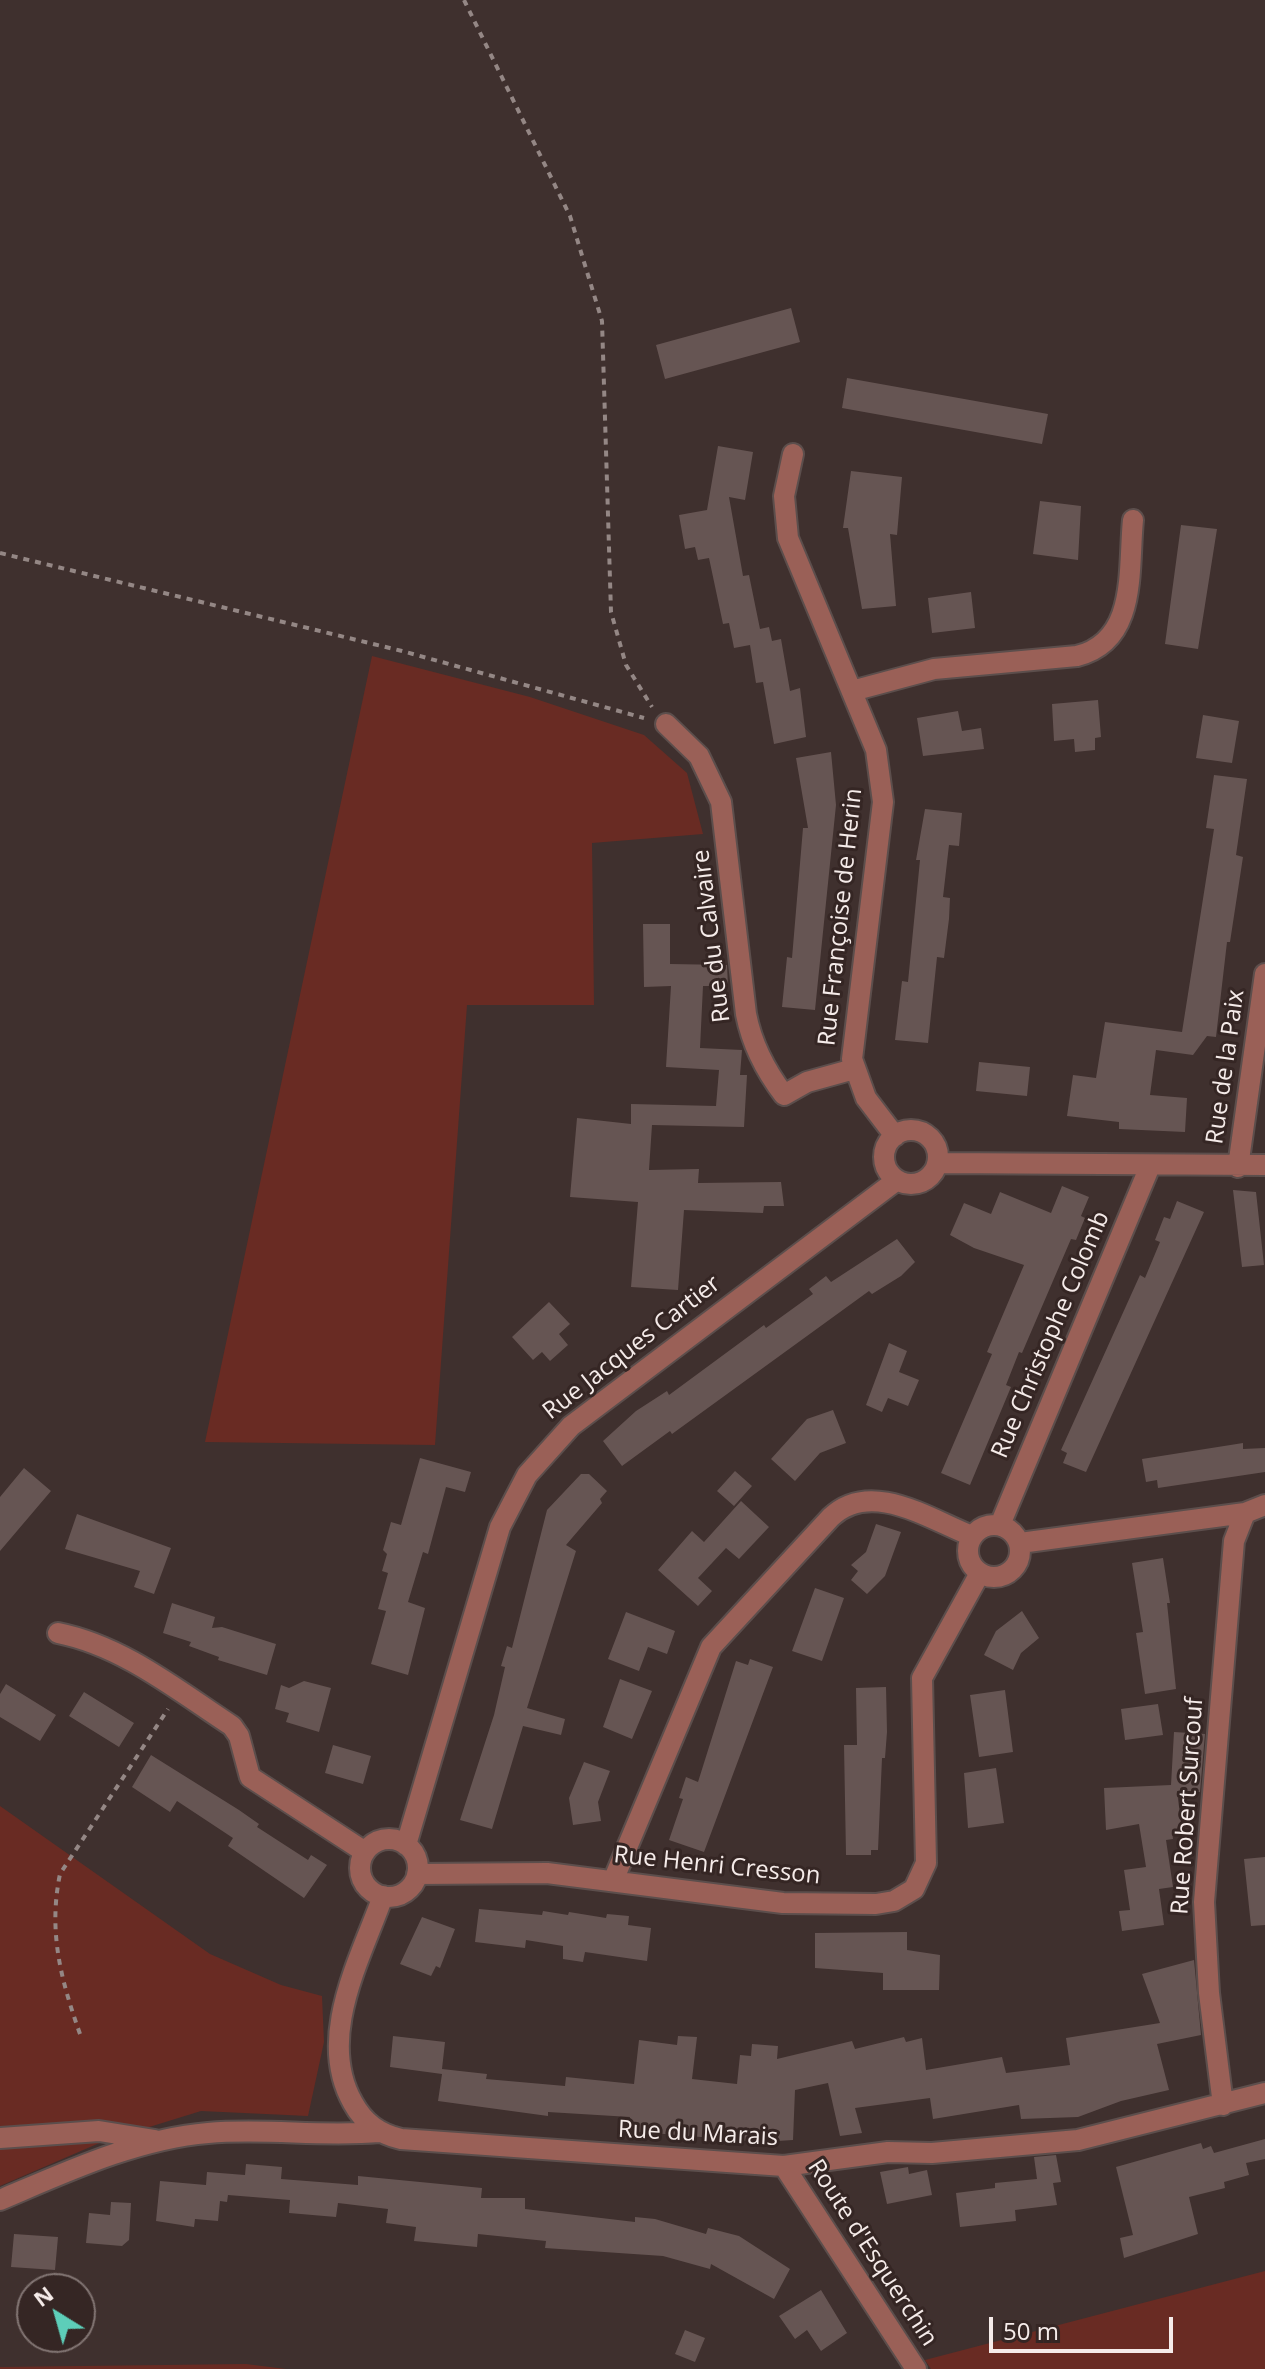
<!DOCTYPE html>
<meta charset="utf-8">
<style>
body{margin:0}
#map{position:relative;width:1265px;height:2369px;overflow:hidden;background:#3f302e;font-family:"Open Sans",sans-serif}
canvas{display:block}
.north{position:absolute;left:16px;top:2273px;width:80px;height:80px;box-sizing:border-box;background:#352624;border:2px solid #827573;border-radius:50%;rotate:323deg;font-size:22px;font-weight:700;line-height:32px;text-align:center;color:#f5ebe9}
.north::after{content:'';display:block;margin:auto;width:28px;height:36px;background:#5dceb9;clip-path:polygon(50% 0,100% 100%,50% 72%,0 100%)}
.scale{position:absolute;left:989px;top:2317px;width:184px;height:36px;box-sizing:border-box;border:4px solid #f5ebe9;border-top:0;padding-left:10px;font-size:24px;line-height:28px;white-space:nowrap;color:#f5ebe9;-webkit-text-stroke:6px #352624;paint-order:stroke}
</style>
<div id="map">
<canvas width="1265" height="2369"></canvas>
<div class="north">N</div>
<div class="scale">50 m</div>
</div>
<script>
const c = document.querySelector('canvas').getContext('2d');
c.lineJoin = 'round';
function fillPath(path, color) {
  c.fillStyle = color;
  c.fill(path, 'evenodd');
}
function strokePath(path, color, width, dash) {
  c.strokeStyle = color;
  c.lineWidth = width;
  c.lineCap = dash ? 'butt' : 'round';
  c.setLineDash(dash || []);
  c.stroke(path);
}
function label(font, color, halo, rows, align = 'center') {
  c.font = font + ' "Open Sans",sans-serif';
  c.lineWidth = 6;
  c.setLineDash([]);
  c.textBaseline = 'middle';
  c.strokeStyle = halo;
  c.fillStyle = color;
  for (const [text, x, y, turn = 0] of rows) {
    c.save();
    c.translate(x, y);
    c.rotate((+turn || 0) * Math.PI / 180);
    c.textAlign = isNaN(turn) ? turn : align;
    if (halo) c.strokeText(text, 0, 0);
    c.fillText(text, 0, 0);
    c.restore();
  }
}
const green = new Path2D(`
 M372,656L530,697L644,735L687,773L703,834L592,843L594,1005H467L435,1445L205,1442Z
 M0,1806L210,1954L281,1985L322,1996L324,2042L308,2116L201,2111L104,2141L0,2186Z
 M1265,2271V2369H931L925,2360Z
 M246,2364L286,2369H0V2367Z`);
const building = new Path2D(`
 M791,308L800,342L665,379L656,345Z
 M847,378L1048,414L1042,444L842,408Z
 M718,446L753,452L745,500L729,497L743,576L749,575L760,629L769,627L772,641L781,639L790,691L800,688L806,737L774,744L763,682L756,683L750,645L734,648L729,623L723,624L709,558L698,560L695,547L685,549L679,515L707,510Z
 M851,471L902,477L897,535L890,534L896,606L862,609L848,528H843Z
 M1040,501L1081,506L1078,560L1033,554Z
 M1181,525L1217,529L1198,649L1165,644Z
 M971,592L975,628L932,633L928,598Z
 M1098,700L1101,737L1095,738V750L1075,752L1074,739L1054,741L1052,704Z
 M958,711L962,731L981,728L984,749L923,756L917,718Z
 M1203,715L1239,721L1232,763L1196,758Z
 M831,752L836,805L815,1010L782,1007L787,957L792,958L803,828H808L796,758Z
 M1214,775L1247,779L1236,855L1243,857L1230,942H1227L1216,1037L1207,1036L1193,1055L1156,1050L1150,1095L1187,1098L1185,1132L1119,1129V1122L1067,1116L1073,1075L1096,1078L1105,1022L1182,1032L1214,829L1206,828Z
 M925,809L962,813L959,846L949,845L943,897L950,898L949,919L944,958L937,957L928,1043L895,1040L902,981L908,982L920,860H916Z
 M643,924H670V964L727,965L728,986H703L700,1048L742,1050L740,1075H747L744,1127L652,1125L649,1170L699,1169L698,1183L781,1182L784,1206H764L763,1213L684,1210L678,1290L631,1287L638,1202L570,1197L577,1118L631,1124V1104L716,1106L719,1070L666,1067L671,986L644,987Z
 M979,1062L1030,1067L1027,1096L976,1091Z
 M1062,1186L1089,1197L1081,1216L1085,1218L1076,1240L1071,1239L1022,1353L1019,1352L1006,1385L1011,1387L970,1485L941,1473L992,1354L987,1352L1024,1265L974,1248L950,1235L964,1203L991,1214L1000,1192L1051,1213Z
 M1233,1190L1256,1192L1264,1265L1242,1267Z
 M1177,1201L1204,1212L1086,1472L1063,1463L1067,1453L1061,1450L1140,1275L1145,1278L1160,1242L1155,1240L1164,1217L1170,1219Z
 M897,1239L915,1262L901,1276L872,1294L869,1291L672,1434L670,1431L622,1466L603,1441L636,1411L667,1391L669,1395L764,1325L766,1328L813,1294L809,1289L826,1276L831,1282Z
 M549,1302L570,1324L559,1334L568,1345L550,1361L542,1352L533,1360L512,1337Z
 M889,1343L907,1351L899,1372L919,1380L908,1406L888,1398L882,1412L866,1405Z
 M833,1410L846,1443L820,1453L795,1481L771,1459L807,1419Z
 M1243,1443V1449L1265,1448V1472L1158,1488L1157,1480L1146,1482L1142,1459Z
 M420,1458L471,1472L465,1492L446,1487L428,1554L423,1552L408,1602L425,1608L408,1675L371,1664L386,1611L378,1609L388,1573L382,1571L387,1554L383,1550L391,1522L401,1525Z
 M24,1468L51,1491L0,1551V1497Z
 M735,1471L752,1486L734,1506L717,1491Z
 M581,1474H589L607,1491L600,1499L602,1503L566,1545L576,1551L527,1708L565,1719L561,1735L523,1726L492,1829L460,1820L494,1715L505,1667L501,1666L507,1646L512,1648L547,1510Z
 M741,1501L769,1527L739,1559L726,1548L698,1578L712,1591L698,1606L658,1570L692,1531L704,1542Z
 M77,1514L171,1548L154,1594L134,1587L140,1571L65,1549Z
 M876,1524L901,1532L885,1576L867,1594L851,1580L858,1571L851,1565L866,1552Z
 M1163,1558L1170,1603H1167L1176,1689L1145,1694L1136,1633L1143,1632L1132,1563Z
 M815,1588L844,1598L822,1661L792,1651Z
 M172,1603L215,1617L212,1628L222,1627L276,1644L267,1675L218,1660L219,1657L189,1646L191,1642L163,1633Z
 M1022,1611L1039,1638L1021,1653L1013,1670L984,1655L996,1631Z
 M626,1612L675,1631L667,1654L648,1647L639,1671L608,1659Z
 M750,1659L773,1667L704,1852L669,1840L683,1799L679,1798L686,1777L698,1782L736,1661L748,1665Z
 M620,1679L652,1691L632,1739L603,1727Z
 M304,1681L331,1688L319,1732L286,1722L289,1713L275,1709L281,1685L289,1688Z
 M6,1684L56,1715L40,1741L0,1717V1694Z
 M886,1687L887,1732L885,1758H882L878,1850H871V1855H846L844,1745H857L856,1688Z
 M1005,1690L1013,1752L979,1757L970,1695Z
 M84,1692L134,1723L119,1747L69,1716Z
 M1158,1704L1163,1735L1125,1740L1121,1709Z
 M1174,1732L1205,1734L1200,1792L1177,1791L1182,1830L1172,1832L1173,1839L1166,1840L1173,1887L1159,1889L1164,1925L1122,1931L1119,1911L1130,1910L1124,1870L1146,1867L1139,1824L1106,1830L1104,1788L1171,1785Z
 M333,1745L371,1756L363,1784L325,1773Z
 M151,1755L239,1810L259,1824L257,1827L308,1860L311,1855L327,1865L304,1898L228,1846L233,1838L177,1801L170,1812L132,1787Z
 M584,1762L610,1771L598,1802L601,1821L573,1825L569,1798Z
 M996,1768L1004,1823L968,1828L964,1773Z
 M1265,1857V1925L1251,1926L1244,1859Z
 M479,1909L542,1915L543,1911L568,1915L569,1912L606,1918L607,1914L629,1916L628,1925L651,1928L647,1961L585,1952L583,1962L563,1959V1946L526,1940L525,1948L475,1942Z
 M422,1917L455,1929L440,1968L436,1966L431,1976L400,1964Z
 M907,1932V1950L940,1955L939,1990H883V1973L815,1968V1933Z
 M1194,1960L1201,2035L1157,2044L1169,2090L1121,2101L1078,2117L1021,2119L1019,2105L933,2119L930,2098L855,2108L862,2133L840,2136L828,2083L795,2090L793,2140L762,2142L628,2131L630,2117L548,2112V2116L438,2101L442,2074L390,2067L393,2036L445,2042L442,2069L487,2074L486,2079L565,2086L566,2077L634,2084L639,2040L677,2045L678,2036L697,2037L692,2079L737,2084L740,2055L751,2056L752,2044L778,2046L777,2059L852,2041L855,2049L904,2037L906,2042L922,2038L926,2070L1002,2057L1006,2073L1070,2065L1066,2038L1160,2023L1142,1974Z
 M1265,2139V2159L1246,2163L1249,2175L1224,2182L1225,2188L1189,2197L1198,2234L1124,2258L1120,2238L1133,2235L1116,2167L1201,2143L1203,2149L1211,2146L1214,2153Z
 M1056,2155L1061,2182L1053,2183L1057,2205L1015,2210L1016,2221L960,2227L956,2193L995,2188V2183L1037,2179L1034,2157Z
 M246,2164L282,2167L281,2179L358,2185V2176L482,2188L481,2198H525V2209L635,2222V2217L655,2219L706,2234L708,2228L739,2236L790,2269L774,2299L711,2264L710,2269L663,2256L545,2248L546,2241L478,2234L477,2247L414,2241L416,2227L386,2223L388,2209L338,2203L336,2217L289,2213L290,2200L228,2195L227,2202L220,2201L218,2221L195,2219L194,2227L156,2221L160,2181L206,2185L207,2172L245,2175Z
 M908,2167L909,2174L927,2170L932,2195L887,2204L880,2172Z
 M111,2202L131,2203L129,2240L122,2246L86,2243L89,2213L110,2215Z
 M14,2234L58,2237L55,2270L11,2267Z
 M821,2290L847,2333L821,2351L807,2330L795,2339L779,2316Z
 M685,2330L705,2338L695,2362L675,2354Z`);
const path = new Path2D(`
 M464,0L570,216L602,321L611,612L626,665L652,707
 M0,553L402,651L644,718
 M80,2034C61,1980 48,1932 60,1874L168,1709`);
const minor = new Path2D(`
 M793,454L784,496L788,538L876,750L883,802L852,1059L866,1098L895,1136
 M852,691L934,669L1077,656C1138,641 1128,569 1133,520
 M666,724L699,756L721,802L746,1014C752,1045 765,1070 784,1095L807,1082L854,1069
 M884 1157a27 27 0 1 1 54 0a27 27 0 1 1-54 0Z
 M938,1163L1265,1165
 M1238,1167L1265,974
 M968 1551a26 26 0 1 1 52 0a26 26 0 1 1-52 0Z
 M1000,1525L1150,1166
 M1020,1543L1245,1513L1265,1505
 M58,1633C123,1646 177,1690 232,1726L239,1736L250,1777L365,1852
 M360 1868a29 29 0 1 1 58 0a29 29 0 1 1-58 0Z
 M406,1845L500,1527L527,1475L571,1426L897,1180
 M417,1874L547,1873L783,1903L876,1904L894,1901L914,1889L926,1863L922,1678L980,1573
 M613,1881L711,1647L831,1517C871,1479 929,1519 972,1536
 M383,1896C360,1960 316,2038 353,2103C364,2123 379,2134 401,2139L784,2166L888,2152L932,2153L1078,2140L1265,2093
 M1223,2105L1209,1993L1204,1902L1234,1541L1245,1513
 M0,2138L99,2131L155,2140
 M784,2166L916,2369
 M0,2200C66,2172 136,2139 208,2133C265,2128 322,2137 379,2132`);
const streetNames = [
 ["Rue Françoise de Herin",841,917,-84],
 ["Rue du Calvaire",712,936,-97],
 ["Rue de la Paix",1226,1067,-82],
 ["Rue Christophe Colomb",1051,1335,-67],
 ["Rue Jacques Cartier",632,1348,-38],
 ["Rue Robert Surcouf",1188,1806,-86],
 ["Rue Henri Cresson",717,1866,6],
 ["Rue du Marais",698,2134,3],
 ["Route d'Esquerchin",872,2253,57]
];
fillPath(green, '#692b23');
fillPath(building, '#665553');
strokePath(minor, '#5c4e4c', 24);
strokePath(path, '#948785', 4, [6, 6]);
strokePath(minor, '#9a6057', 20);
label('24px', '#f5ebe9', '#352624', streetNames);
</script>
